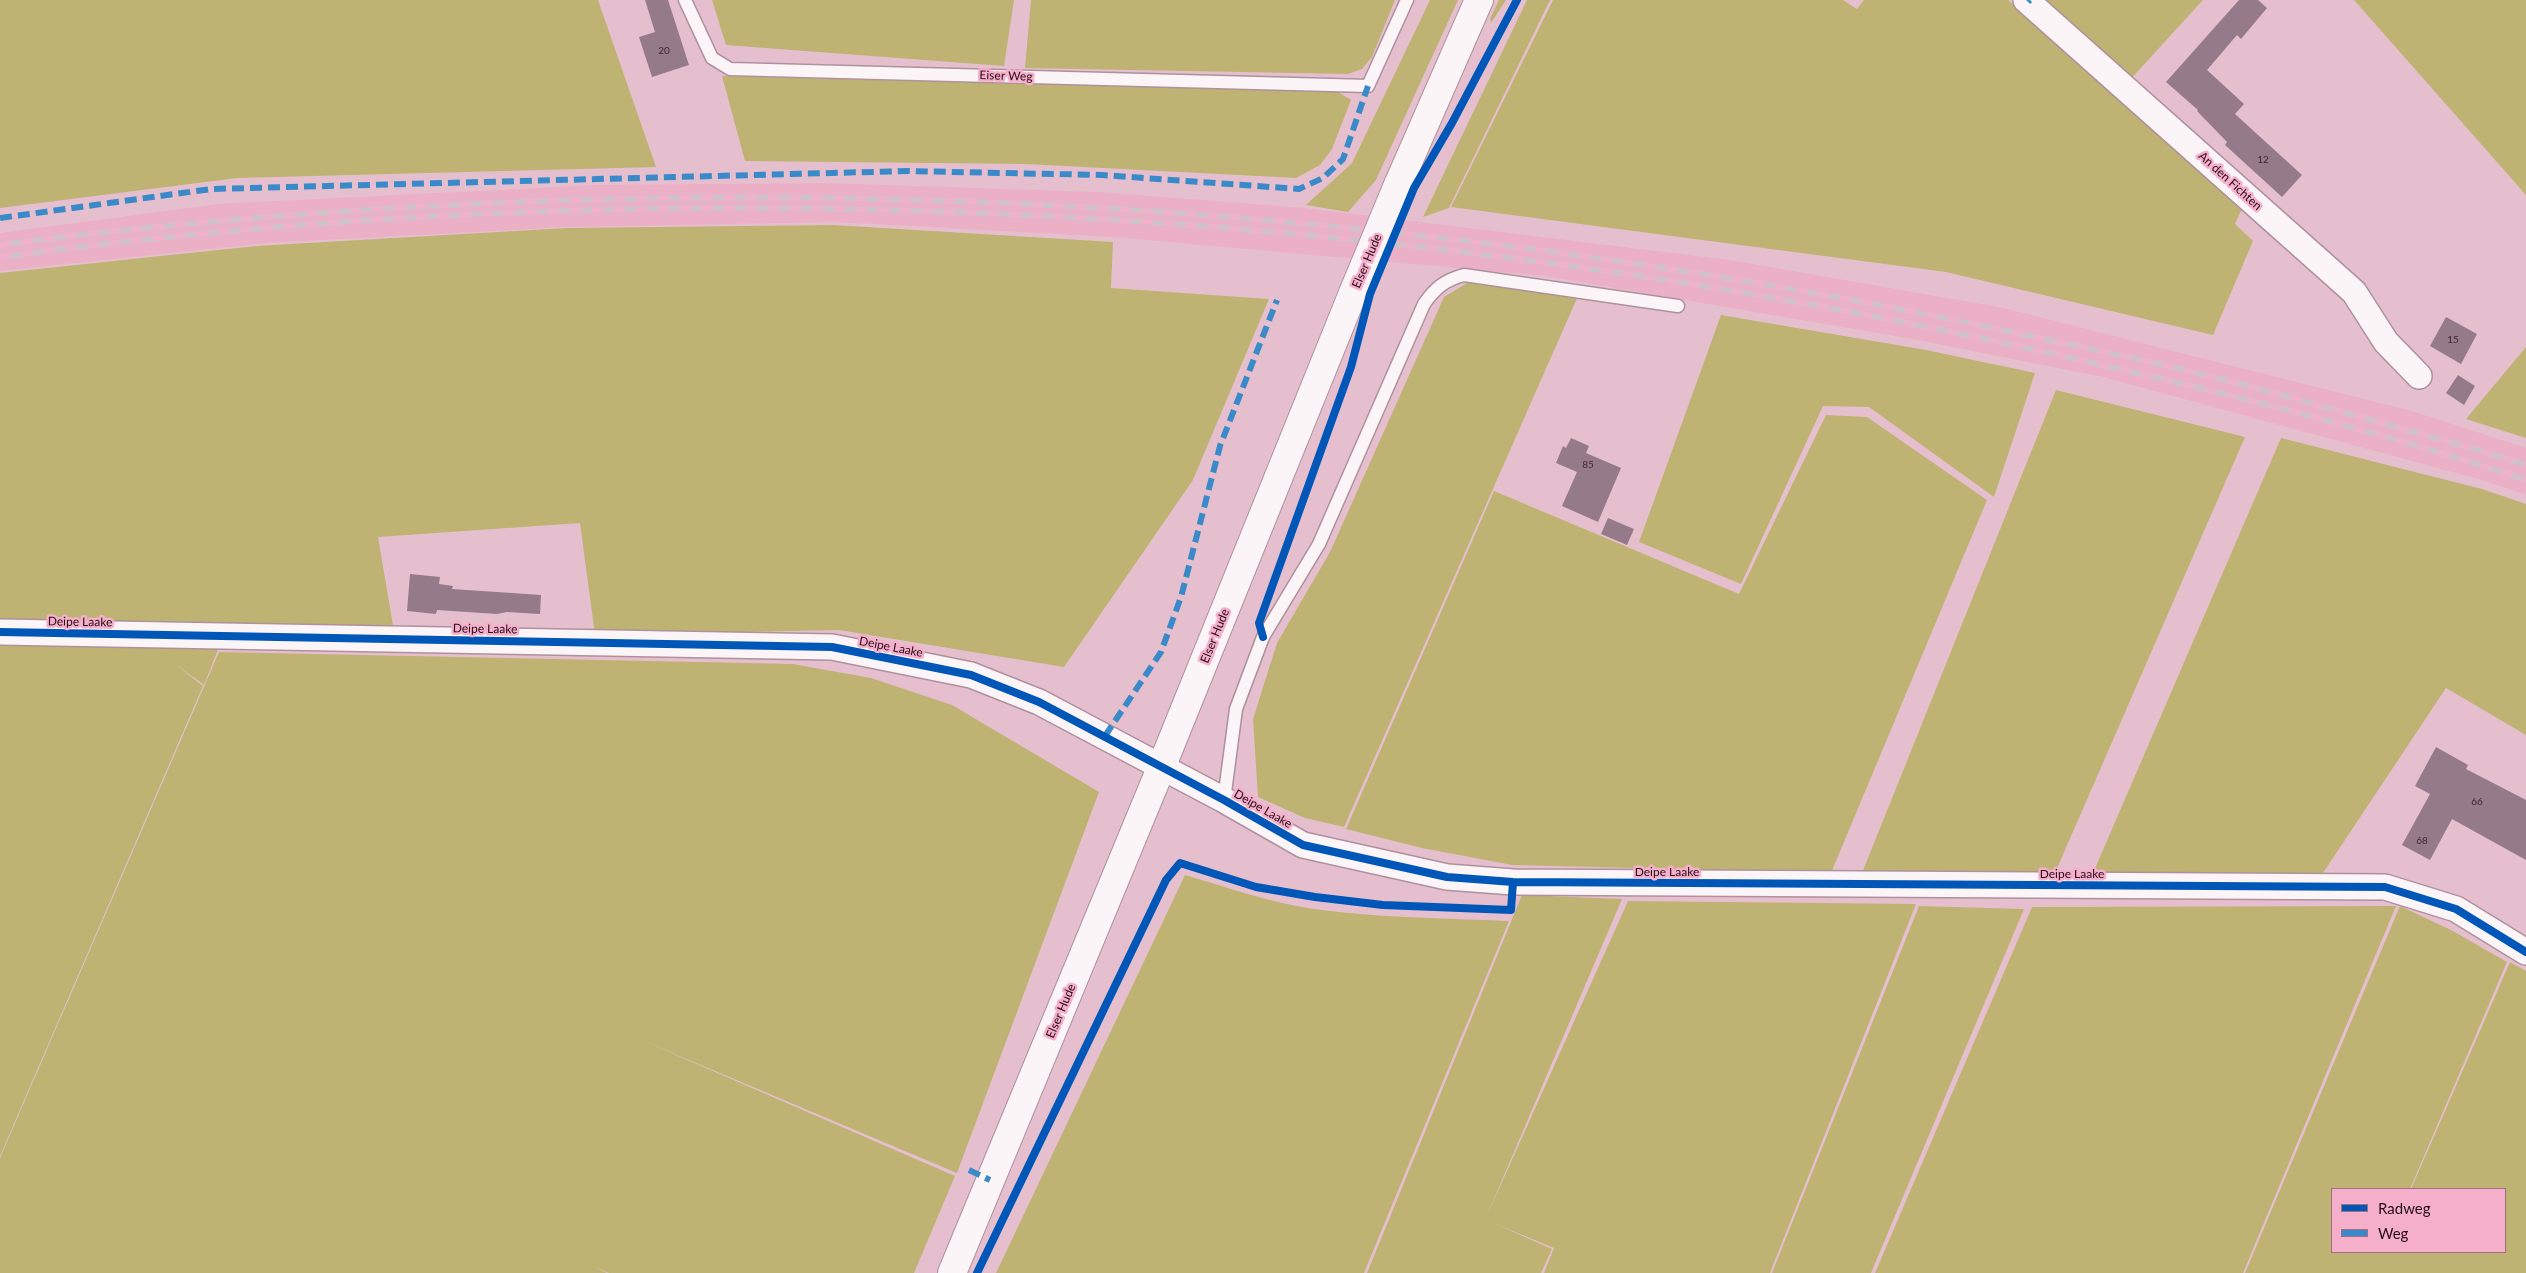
<!DOCTYPE html>
<style>
body{margin:0}
#map{position:relative;width:2526px;height:1273px;overflow:hidden;background:#e6bfce;font-family:Lato,sans-serif}
canvas{display:block}
.legend{position:absolute;left:2331px;top:1188px;width:175px;height:65px;box-sizing:border-box;background:#f6afca;border:1px solid #a26e82;margin:0;padding:6px 9px;list-style:none;font-size:15px;color:#250c17}
.legend li{display:flex;align-items:center;gap:10px;height:25px}
.legend b{width:25px;border:1px solid #a26e82}
</style>
<div id="map">
<canvas width="2526" height="1273"></canvas>
<ul class="legend">
<li><b style="height:6px;background:#0057b8"></b>Radweg</li>
<li><b style="height:6px;background:#3a8ac9"></b>Weg</li>
</ul>
</div>
<script>
const c = document.querySelector('canvas').getContext('2d');
c.lineJoin = 'round';
function fillPath(path, color) {
  c.fillStyle = color;
  c.fill(path, 'evenodd');
}
function strokePath(path, color, width, dash) {
  c.strokeStyle = color;
  c.lineWidth = width;
  c.lineCap = dash ? 'butt' : 'round';
  c.setLineDash(dash || []);
  c.stroke(path);
}
function label(font, color, halo, rows, align = 'center') {
  c.font = font + ' Lato,sans-serif';
  c.lineWidth = 5;
  c.setLineDash([]);
  c.textBaseline = 'middle';
  c.strokeStyle = halo;
  c.fillStyle = color;
  for (const [text, x, y, turn = 0] of rows) {
    c.save();
    c.translate(x, y);
    c.rotate((+turn || 0) * Math.PI / 180);
    c.textAlign = isNaN(turn) ? turn : align;
    if (halo) c.strokeText(text, 0, 0);
    c.fillText(text, 0, 0);
    c.restore();
  }
}
const built = new Path2D(`
 M824,183L1099,192L1306,208L1730,260L1999,307L2412,411L2526,448V495L2482,480L2103,377L1918,340L1545,276L1113,237L835,222L567,227L266,243L0,271V233L218,204L598,185Z`);
const green = new Path2D(`
 M0,0H598L656,167L237,178L0,208Z
 M712,0H1014L1004,66L726,45Z
 M1031,0H1395L1372,57L1362,69L1348,74L1025,68Z
 M1430,0H1458L1376,180L1348,212L1306,205L1352,163Z
 M1499,0H1506L1491,23L1490,19Z
 M1527,0H1550L1449,208L1423,217Z
 M1553,0H1843L1857,9L1864,0H2008L2244,204L2235,224L2253,241L2213,335L1946,272L1451,207Z
 M2039,0H2203L2128,82Z
 M2354,0H2526V195Z
 M722,76L1338,92L1351,100L1332,149L1320,165L1296,178L1026,164L745,161Z
 M833,225L1113,242L1111,288L1269,299L1193,480L1064,667L839,630L595,635L580,523L378,537L394,631L0,626V273L256,246L567,228Z
 M1472,280L1578,296L1344,827L1305,818L1258,797L1253,719L1277,643L1330,552L1444,297Z
 M1721,315L1926,350L2035,373L1994,497L1869,407L1823,406L1741,584L1639,542Z
 M2526,347V438L2466,419Z
 M2056,390L2245,437L2055,873H1862Z
 M1826,415L1867,417L1987,500L1831,873L1512,865L1422,848L1346,829L1494,491L1739,594Z
 M2281,438L2482,489L2526,504V735L2446,688L2321,876L2093,873Z
 M0,643L219,647L204,685L174,663L203,686L0,1156Z
 M219,652L793,664L871,678L952,705L1099,792L957,1173L639,1039L955,1176L914,1273H609L594,1267L607,1273H0V1158Z
 M1185,875C1227,887 1270,903 1314,909C1379,918 1444,918 1509,921L1364,1273H996Z
 M1522,895L1622,899L1485,1220L1628,901L1916,904L1770,1273H1544L1554,1248L1493,1223L1552,1249L1541,1273H1367Z
 M1919,906L2024,909L1871,1273H1772Z
 M2396,906L2243,1273H1875L2032,907Z
 M2400,906L2451,930L2507,962L2410,1189H2332V1252H2505V1189H2411L2510,962L2526,971V1273H2245Z`);
const building = new Path2D(`
 M645,0H668L689,65L652,77L639,37L655,32Z
 M2239,0H2258L2267,8L2241,39L2237,35L2207,70L2244,104L2235,114L2302,175L2282,197L2225,145L2227,142L2197,111L2198,110L2166,82Z
 M2446,317L2477,334L2461,364L2430,346Z
 M2458,375L2475,386L2464,405L2446,393Z
 M1571,438L1589,446L1586,453L1621,468L1598,522L1562,506L1577,472L1556,463L1563,446L1566,448Z
 M1608,518L1634,529L1627,545L1601,534Z
 M410,574L440,577L439,584L453,586L452,589L541,595L540,614L507,612L497,614L437,610L436,614L407,611Z
 M2436,747L2468,765L2466,769L2526,800V860L2452,819L2430,860L2402,845L2430,794L2415,786Z`);
const service = new Path2D(`
 M685,0L712,58L730,69L1368,86L1407,0
 M1224,800L1236,709L1263,637L1319,544L1424,304C1435,288 1445,280 1464,275L1678,306`);
const minor = new Path2D(`
 M2026,0L2354,292L2386,342L2419,376
 M0,632L832,647L971,675L1039,702L1224,800L1303,845L1447,877L1513,882L2385,887L2456,909L2526,952`);
const tertiary = new Path2D(`
 M1398,185L1479,0
 M952,1273L1161,768L1353,293`);
const rail = new Path2D(`
 M0,245C131,227 264,216 396,208C951,175 1512,221 2054,341C2109,353 2163,364 2217,378C2271,391 2325,407 2378,422C2428,436 2477,449 2526,465
 M0,257C680,165 1399,205 2067,357C2221,392 2376,430 2526,480`);
const tertiaryBridge = new Path2D(`
 M1353,293L1398,185`);
const quiet = new Path2D(`
 M2028,2L2030,0
 M0,218L211,189L909,171L1102,175L1299,189L1323,178L1343,159L1368,86
 M1105,736L1161,652L1181,597L1220,446L1277,300
 M969,1170L990,1180`);
const cycleway = new Path2D(`
 M0,632L832,647L971,675L1039,702L1224,800L1303,845L1447,877L1513,882L2385,887L2456,909L2526,952
 M1263,637L1259,623L1351,367L1370,294L1414,188L1452,123L1517,0
 M977,1273L1166,880L1180,863L1256,887L1315,897L1383,905L1511,910L1513,882`);
const numberNames = [
 ["20",664,51],
 ["12",2263,160],
 ["15",2453,340],
 ["85",1588,465],
 ["66",2477,802],
 ["68",2422,841]
];
const streetNames = [
 ["Eiser Weg",1006,76,2],
 ["An den Fichten",2230,181,42],
 ["Elser Hude",1367,261,-67],
 ["Deipe Laake",80,622,1],
 ["Deipe Laake",485,629,1],
 ["Elser Hude",1215,636,-68],
 ["Deipe Laake",891,647,11],
 ["Deipe Laake",1263,809,30],
 ["Deipe Laake",1667,872],
 ["Deipe Laake",2072,874],
 ["Elser Hude",1061,1011,-67]
];
fillPath(built, '#ecb0c6');
fillPath(green, '#beb373');
fillPath(building, '#957a89');
strokePath(service, '#ae919c', 15);
strokePath(minor, '#ae919c', 28);
strokePath(tertiary, '#ae919c', 30);
strokePath(service, '#fbf5f8', 12);
strokePath(minor, '#fbf5f8', 25);
strokePath(tertiary, '#fbf5f8', 28);
strokePath(rail, '#cec2c7', 5.5);
strokePath(rail, '#f6afca', 4, [11]);
strokePath(tertiaryBridge, '#ae919c', 30, []);
strokePath(tertiaryBridge, '#fbf5f8', 28);
strokePath(quiet, '#3a8ac9', 6, [12, 6]);
strokePath(cycleway, '#0057b8', 8);
label('10px', '#412834', null, numberNames);
label('12px', '#250c17', '#f6afca', streetNames);
</script>
